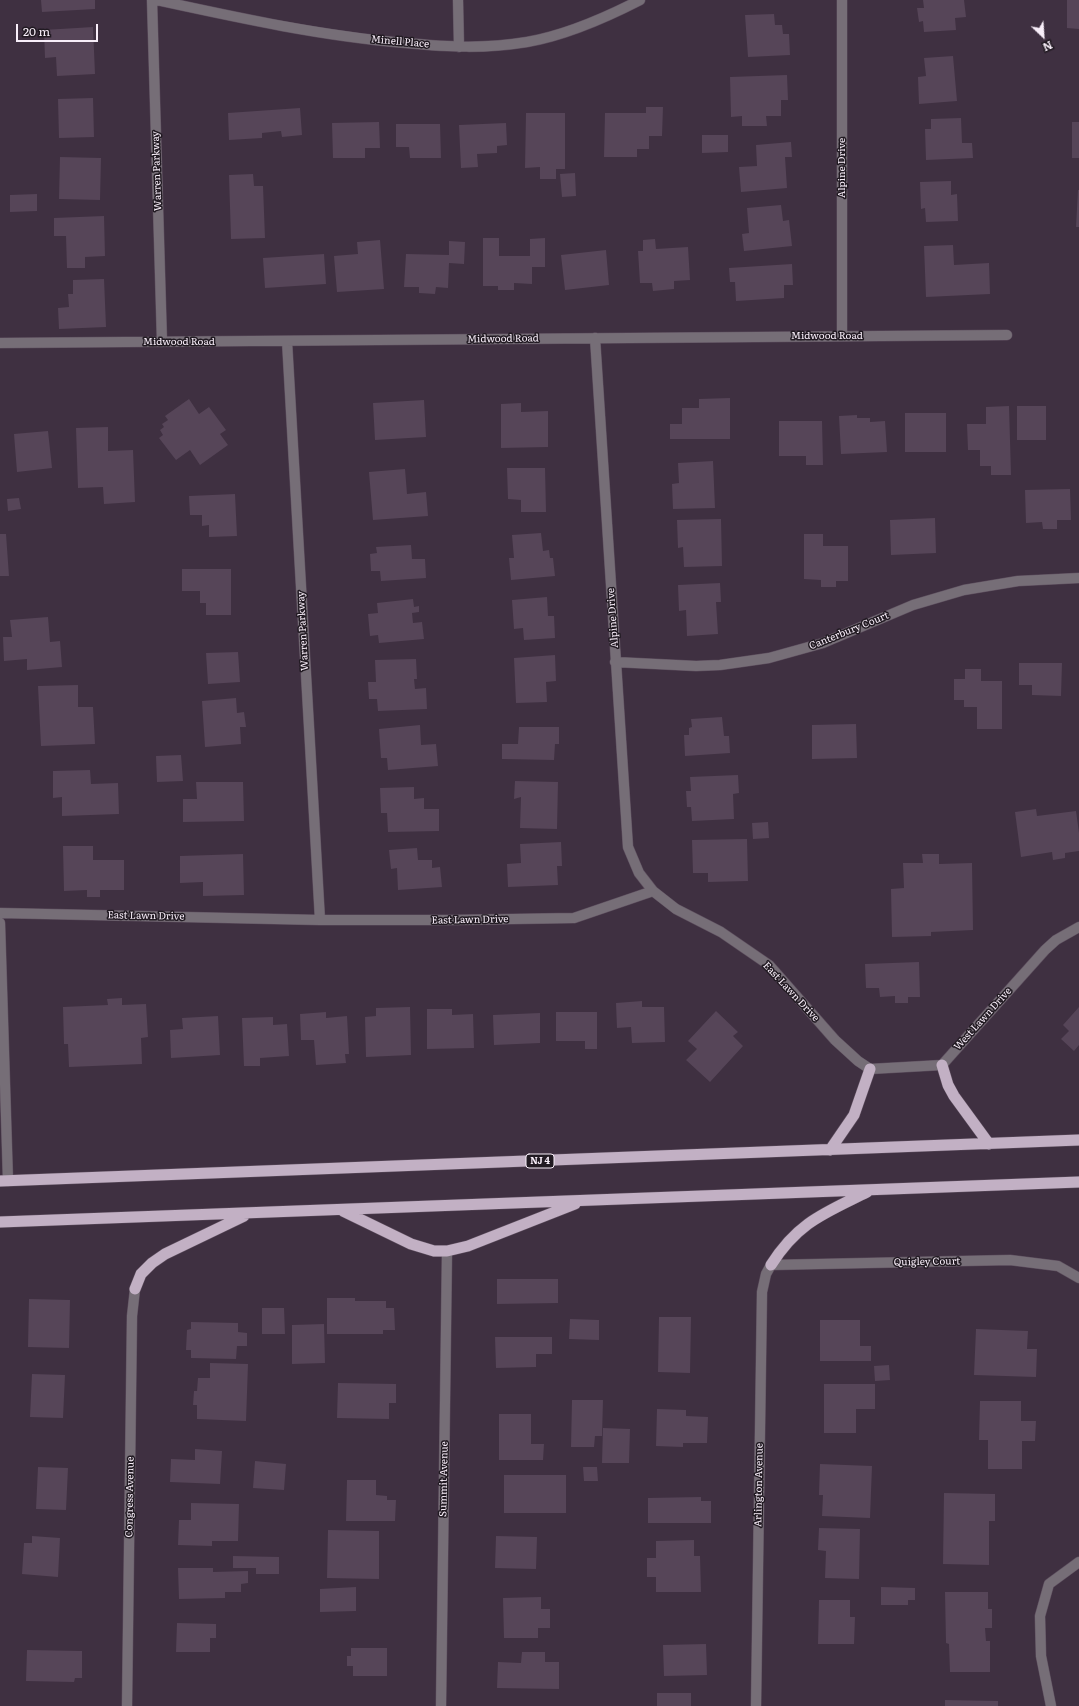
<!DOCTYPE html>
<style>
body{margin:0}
#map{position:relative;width:1079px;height:1706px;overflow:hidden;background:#3f3041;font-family:Literata,serif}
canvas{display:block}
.north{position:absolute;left:1023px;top:16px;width:40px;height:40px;-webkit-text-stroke:3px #211a22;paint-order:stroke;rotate:155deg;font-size:11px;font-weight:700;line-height:16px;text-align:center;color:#f8eef9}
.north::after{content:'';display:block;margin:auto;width:14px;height:18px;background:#f8eef9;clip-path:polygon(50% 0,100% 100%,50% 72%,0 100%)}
.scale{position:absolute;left:16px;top:24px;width:82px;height:18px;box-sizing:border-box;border:2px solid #f8eef9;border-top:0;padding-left:5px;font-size:12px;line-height:14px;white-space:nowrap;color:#f8eef9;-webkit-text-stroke:3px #211a22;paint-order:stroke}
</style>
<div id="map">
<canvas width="1079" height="1706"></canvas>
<div class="north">N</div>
<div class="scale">20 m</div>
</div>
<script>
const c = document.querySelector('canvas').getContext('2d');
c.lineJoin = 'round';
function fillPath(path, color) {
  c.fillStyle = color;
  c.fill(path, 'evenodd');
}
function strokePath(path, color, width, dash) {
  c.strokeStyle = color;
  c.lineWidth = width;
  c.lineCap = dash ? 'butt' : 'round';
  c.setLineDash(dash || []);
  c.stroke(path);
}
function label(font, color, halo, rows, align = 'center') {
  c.font = font + ' Literata,serif';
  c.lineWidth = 3;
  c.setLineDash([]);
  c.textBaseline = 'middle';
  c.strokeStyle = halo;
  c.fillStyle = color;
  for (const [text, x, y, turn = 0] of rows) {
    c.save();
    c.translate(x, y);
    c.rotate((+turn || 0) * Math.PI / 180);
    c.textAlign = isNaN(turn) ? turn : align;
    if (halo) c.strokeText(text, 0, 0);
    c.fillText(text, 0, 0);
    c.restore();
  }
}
const building = new Path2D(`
 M41,0H95V9L42,12Z
 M923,0H964L966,17L955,18L956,30L924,32L923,21L919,22L917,8H924Z
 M1067,0H1079V29L1067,28Z
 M774,14L775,25H782L783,34H789L790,55L748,57L745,15Z
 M93,27L95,74L57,76L56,57L45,58L44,30Z
 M953,56L957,101L919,104L918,77L926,76L924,58Z
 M787,75L788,100H781V116H766L767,126H742V116L731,117L730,77Z
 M93,98L94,137L59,138L58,99Z
 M646,107H663L662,136H649V149H637V157H604L605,113H646Z
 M300,108L302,135L282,137L281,131L262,133V138L229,140L228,113Z
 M526,113H565V169H556V179H540V167L525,168Z
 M961,118L962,143H972L973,158L926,160L925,129H931V119Z
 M379,122L380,148H365V158H333L332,123Z
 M1072,122H1079V158H1072Z
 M506,123L507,145L497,146V153L477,154L478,167L461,168L459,125Z
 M396,124H440L441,158H410L409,147H396Z
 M702,135H728V152L702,153Z
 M791,142L792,157H785L787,188L741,192L739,167L757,166L756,145Z
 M60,157L101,158L100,200L59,199Z
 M575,173L576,196L562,197L560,174Z
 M253,174L254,186H263L265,238L231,239L229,175Z
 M951,181V195L957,194L958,221L926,222L925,208L921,209L920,182Z
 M1078,190H1079V227H1076Z
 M37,194V211L10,212V195Z
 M781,205L783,221L789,220L792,246L744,251L742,234L749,233L747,208Z
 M104,216L105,256L85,257V268H67L66,236H54V218Z
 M483,238H499V256H530V239L545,238V267H532V284L514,283V290H498V286H483Z
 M655,239L656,249L688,247L690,280L674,281V289L653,291L652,283H640L638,251H643V240Z
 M380,240L384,289L337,292L334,256L358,254L357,242Z
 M449,241L465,242L464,264L449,263L448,288L436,287L435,294L419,293V287H404L406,254L449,255Z
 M953,245L954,265L989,263L990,294L926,297L924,246Z
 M606,250L609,285L565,290L561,255Z
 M324,254L326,284L265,288L263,258Z
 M792,264L793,285H784V298L736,301L735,282H730L729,268Z
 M104,279L106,327L59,329L58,308L69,307L68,294H73V280Z
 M730,398V439H670V424H682V408H699V399Z
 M189,399L199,414L209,407L226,430L220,434L228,445L200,465L190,450L176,460L159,438L163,435L160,430L164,427L162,424L168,420L165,416Z
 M424,400L426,437L375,440L373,403Z
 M521,403V412L548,411V447L501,448V404Z
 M1009,406L1011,475H991V466H980V450H968L967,424H986V407Z
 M1017,406H1046V440H1017Z
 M905,413H946V452H905Z
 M857,415V418H870V422L885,421L887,452L841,454L839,416Z
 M779,421H822L823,465H806V456H779Z
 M108,427V451L133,450L135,502L104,504L103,487L78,488L76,428Z
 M48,431L52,468L17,472L14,434Z
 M713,461L715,508L673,509L672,484L679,483L678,463Z
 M507,468H545L546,512H521V500L508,499Z
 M405,469L407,494L426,492L428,516L373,520L369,472Z
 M1070,489L1071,520H1057V529H1043L1042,522L1026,523L1025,490Z
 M235,494L237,536L209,537V525L202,526V515H190L189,496Z
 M19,498L21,509L8,511L7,499Z
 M935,518L936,553L891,555L890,520Z
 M721,519L722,566L684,567L683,547L678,548L677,520Z
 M541,533L543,551L549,550L550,558H553L555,576L511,580L509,558H514L512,535Z
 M0,534H6L9,576H0Z
 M804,534H823V546H848V581H836V587H821V580L804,579Z
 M411,545L412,559H425L426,578L381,581L380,571H371L370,554L377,553L376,547Z
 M182,569H231V615H206V603H200V591H182Z
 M720,583L721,602H716L718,634L687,636L686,610L679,611L678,585Z
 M547,597L548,616H554L555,638L524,640L523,628L514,629L512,600Z
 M413,599L414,607L419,606V612L412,613L413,623L422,622L424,639L379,643L378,635L370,636L368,614L378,613L377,603Z
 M48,617L50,642L60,641L62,667L27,670V659L4,661L3,637H12L10,620Z
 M238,652L240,682L208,684L206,653Z
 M555,655L556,681L546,682L547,702L516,703L514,658Z
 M416,659L417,679H414L415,689L426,688L427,709L378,711L377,699H369L368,682H376L375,660Z
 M1019,663H1062L1061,696L1032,695V685H1019Z
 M965,669H981V681H1002V729H977V707H964V700H954V679H965Z
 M78,685V707H93L95,744L41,746L38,686Z
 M236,698L237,713L244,712L246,727H240L241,744L205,747L202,701Z
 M722,717L724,736H729L730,753L685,756L684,735H689V728L692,727L691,719Z
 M856,724L857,758L812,759V725Z
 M420,725L421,745L436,744L438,766L388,770L387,758H381L379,729Z
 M519,727H559V744H555L554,760L502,759V744H518Z
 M181,755L183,781L157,782L156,756Z
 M90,770L91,784L118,783L119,814L62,816V797L53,798V771Z
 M738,775L739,793L733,794L734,819L692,821L691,807H687L686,791H691L690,777Z
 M515,781L558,782L557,829L520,828L521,797L514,799Z
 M196,782H243L244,821L183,822V799H197Z
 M414,787V799L424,798V809H439V831L388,832L387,813H381L380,788Z
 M1036,809L1037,816L1076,811L1079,833V851L1065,853V858L1053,860L1052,852L1021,857L1015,812Z
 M768,822L769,838L753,839L752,823Z
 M747,839L748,881L708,882V873H693L692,840Z
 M561,842L562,866H557L558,885L508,887L507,864L521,863L520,844Z
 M63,846H93V860H124V890H100V897H87V890L64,891Z
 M417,848L418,860H432V868L440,867L442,887L398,890L397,868L391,869L389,850Z
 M243,854L244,895L203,896V882L180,883V856Z
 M922,854H939V864L972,863L973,930L931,932V936L892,937L891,889L904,888L903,863H923Z
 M919,962L920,997H908V1003H895V996L880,997L879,988H866L865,964Z
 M122,998V1005L146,1004L148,1037L141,1038L142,1064L69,1067L68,1044H64L63,1007L108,1005L107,999Z
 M642,1001V1007H664L665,1042L632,1043L631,1027L617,1028L616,1003Z
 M410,1007L411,1055L366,1057L365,1017L376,1016V1008Z
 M1079,1007V1045L1074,1051L1061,1039L1069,1031L1063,1025Z
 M427,1009H452V1015L473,1014L474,1048L427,1049Z
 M716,1011L738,1032L733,1036L743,1046L710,1082L686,1060L697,1049L688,1041Z
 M326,1012V1018L347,1016L349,1054H345L346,1063L316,1065L314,1040H301L300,1014Z
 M556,1012H597V1049H585V1041H556Z
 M540,1013V1043L494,1045L493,1015Z
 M218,1016L220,1055L171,1058L170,1030L183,1029L182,1018Z
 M273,1017V1025L287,1024L289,1056L260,1058V1066H244L242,1018Z
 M497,1279H558V1303L497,1304Z
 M327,1298H355V1301H386V1308H394L395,1330H383V1334H327Z
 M29,1299L70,1300L69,1348L28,1347Z
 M262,1308H284L285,1334H262Z
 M659,1317H691L690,1373L658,1372Z
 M570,1319L599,1320V1340L569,1339Z
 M820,1320H860V1346H871V1361H820Z
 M191,1322L238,1323V1332L247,1333V1346H237L236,1359L191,1358V1350H186L187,1330L191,1329Z
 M324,1324L325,1363L292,1364V1325Z
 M976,1329L1028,1331L1027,1349H1037L1036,1377L974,1375Z
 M495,1337H552V1354H536V1367L496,1368Z
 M210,1363L248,1364L246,1421L197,1419V1405H193L194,1391H197L198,1378H210Z
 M889,1365L890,1380L875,1381L874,1366Z
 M32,1374L65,1375L63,1418L30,1417Z
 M338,1383L396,1384V1403H389V1419L337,1418Z
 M824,1384H875V1409H856V1433H824Z
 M572,1400H603L602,1436H595L594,1447H571Z
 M980,1401H1021V1421H1036L1035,1441H1022V1469H988V1440H979Z
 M657,1409L686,1410V1416L708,1417L707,1443H683V1447L656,1446Z
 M499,1414H531V1444H544L543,1460H499Z
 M603,1428L630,1429L629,1463H602Z
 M195,1449L222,1451L220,1484L170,1482L171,1459L195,1460Z
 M255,1461L286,1464L284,1490L253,1488Z
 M820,1464L872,1466L870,1518L822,1516L823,1495H819Z
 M38,1467L68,1468L66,1510L36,1509Z
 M583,1467H597L598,1481H584Z
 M504,1475H566V1513H504Z
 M347,1480H376V1495L387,1496V1500H396L395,1521H346Z
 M944,1493L995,1494V1521H989V1565L943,1564Z
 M701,1497V1501H711V1523H648V1498Z
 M191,1503L239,1504L238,1541H212V1546L178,1545L179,1520H191Z
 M819,1528L860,1529L859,1579L825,1578L826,1551L818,1550Z
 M328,1530L379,1531V1579L327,1578Z
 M32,1536L60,1538L58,1577L22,1574L24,1543H32Z
 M496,1536L537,1537L536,1569L495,1568Z
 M694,1540V1556H700L701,1592H656V1577H647V1558H656V1541Z
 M233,1556L279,1557V1574H256V1568H233Z
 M178,1568H213V1572L248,1571V1583L241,1584V1592H225V1598L179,1599Z
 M356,1587V1611L320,1612V1589Z
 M881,1587L915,1588V1600H908V1605H881Z
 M945,1592H988V1609H992V1628H985L986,1641H990V1672H950L949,1644L946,1643Z
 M541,1597V1609H550V1628H538V1638H504L503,1598Z
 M819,1600H850V1617H855L854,1644H818Z
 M177,1623L216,1624V1638H210V1652H176Z
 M706,1644L707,1675L664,1676L663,1645Z
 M351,1648H387V1676H353V1666H347V1656H351Z
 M27,1650L82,1651V1678H75L74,1682L26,1681Z
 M522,1652H545V1662H559V1689L497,1688L498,1662L521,1663Z
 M657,1693H691V1706H657Z
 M945,1700L998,1701V1706H945Z`);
const minor = new Path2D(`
 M152,0L162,342
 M156,0C239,18 321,36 406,43C449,47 484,49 527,42C567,35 605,18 640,0
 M458,0L459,47
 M842,336V0
 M595,338L628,847L639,873L653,891
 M287,341L320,920
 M0,343L1007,335
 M615,662L696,666L720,665L769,658L823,643L913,605L964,590L1018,581L1079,578
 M0,913L320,920H451L574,918L653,891L676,909L721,932L769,965L835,1040L858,1061L870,1069L942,1065L1045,950L1056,940L1079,927
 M0,923L8,1181
 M127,1706L132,1316L135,1289
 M441,1706L447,1251
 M756,1706L762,1292L766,1274L771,1265L1010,1260L1058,1266L1079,1278
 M1051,1706L1041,1656L1040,1616L1049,1584L1079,1562`);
const trunk = new Path2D(`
 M942,1065L948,1085L954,1096L989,1144
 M830,1150L854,1115L870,1069
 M0,1181L1079,1140
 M343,1211L411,1244L434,1251H447L468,1246L575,1204
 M0,1222L1079,1182
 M771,1265C798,1222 825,1213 867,1192
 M135,1289L141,1274L152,1263L165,1254L244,1216`);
const shields = [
 [540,1161,28]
];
const shieldNames = [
 ["NJ 4",540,1161]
];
const streetNames = [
 ["Minell Place",400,42,5],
 ["Alpine Drive",842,168,-90],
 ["Warren Parkway",157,171,-92],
 ["Midwood Road",827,336],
 ["Midwood Road",503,339,-1],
 ["Midwood Road",179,342],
 ["Alpine Drive",613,618,-94],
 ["Warren Parkway",303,631,-93],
 ["Canterbury Court",849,631,-22],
 ["East Lawn Drive",146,916,1],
 ["East Lawn Drive",470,920,-1],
 ["East Lawn Drive",791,992,47],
 ["West Lawn Drive",983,1019,-48],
 ["Quigley Court",927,1262,-1],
 ["Summit Avenue",444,1479,-89],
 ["Arlington Avenue",759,1485,-89],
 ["Congress Avenue",130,1497,-89]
];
fillPath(building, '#564558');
strokePath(minor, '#5d4e5e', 11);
strokePath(trunk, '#5d4e5e', 12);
strokePath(minor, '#766e77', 10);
strokePath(trunk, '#c2b0c4', 11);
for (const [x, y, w] of shields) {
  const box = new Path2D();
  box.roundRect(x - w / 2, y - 7, w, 14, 3);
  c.fillStyle = '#211a22';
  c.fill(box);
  strokePath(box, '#f8eef9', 1);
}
label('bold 9px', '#f8eef9', null, shieldNames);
label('10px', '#f8eef9', '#211a22', streetNames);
</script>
